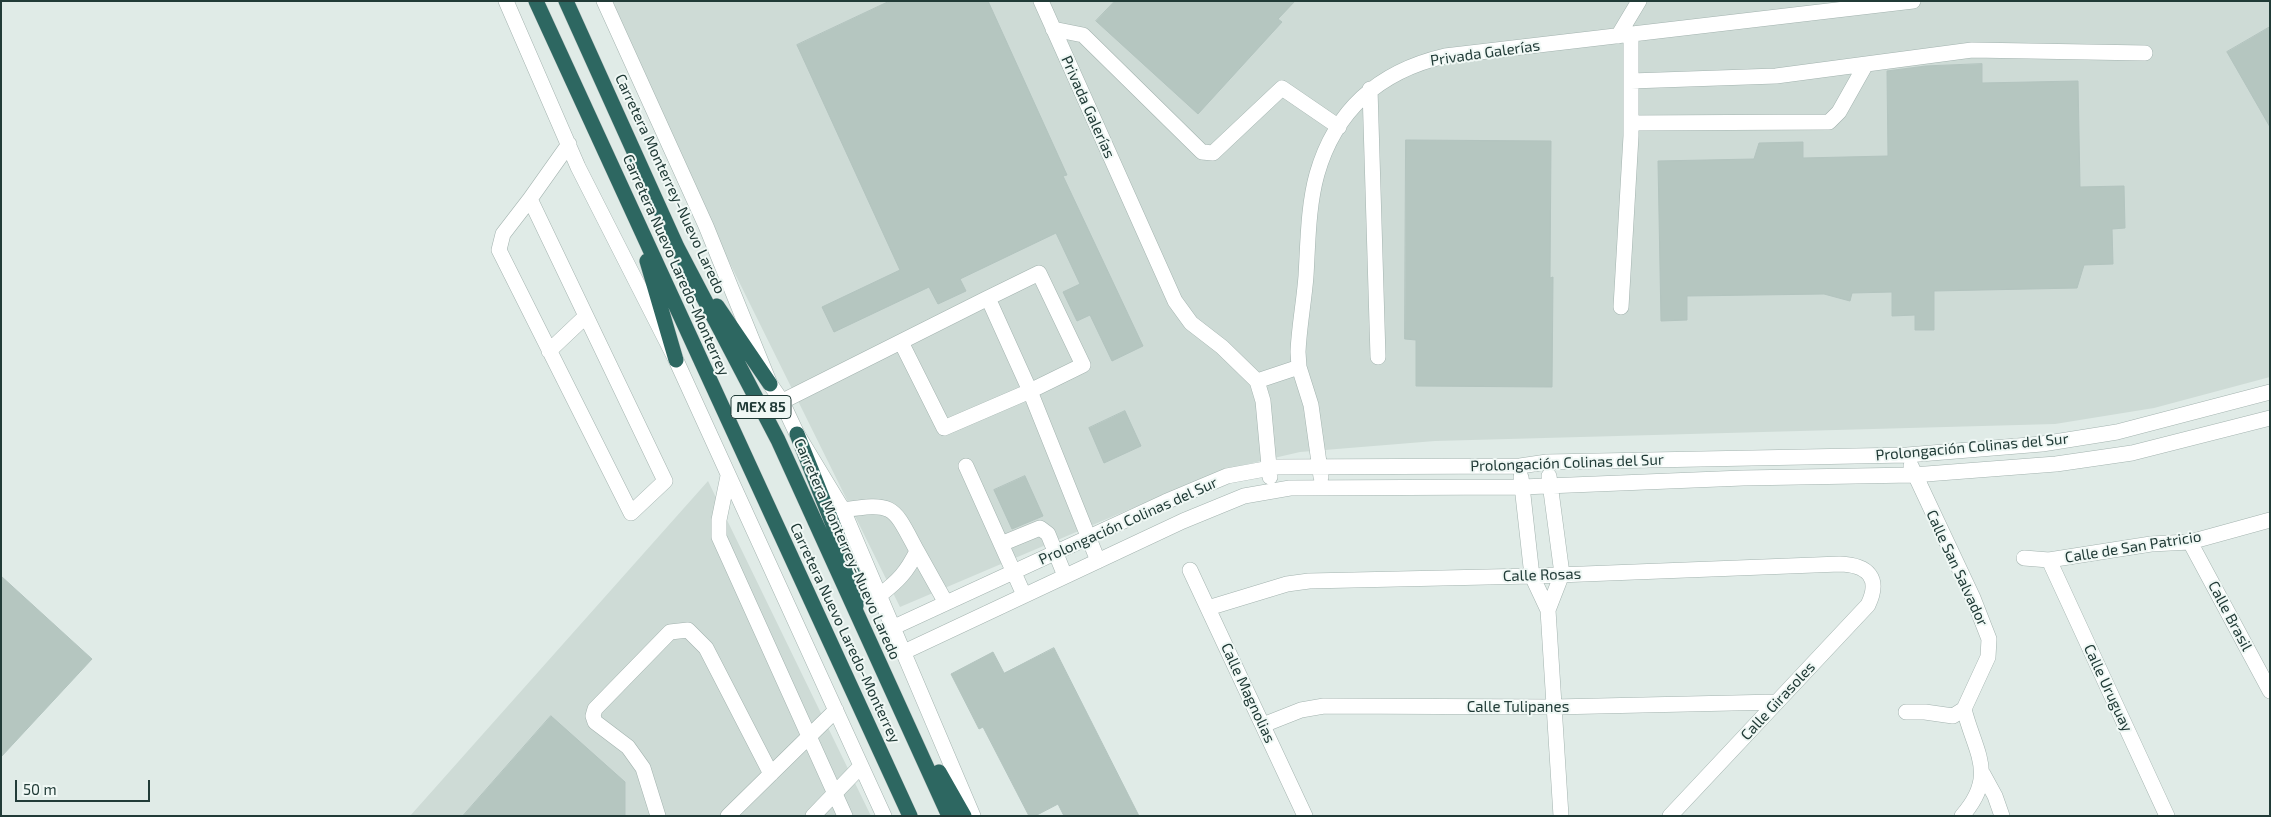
<!DOCTYPE html>
<meta charset="utf-8">
<style>
body{margin:0}
#map{position:relative;width:2271px;height:817px;overflow:hidden;background:#e0ebe7;font-family:"Exo 2",sans-serif}
canvas{display:block}
.frame{position:absolute;inset:0;border:2px solid #213b37;pointer-events:none}
.scale{position:absolute;left:15px;top:780px;width:135px;height:22px;box-sizing:border-box;border:2px solid #213b37;border-top:0;padding-left:6px;font-size:15px;line-height:18px;white-space:nowrap;color:#213b37;-webkit-text-stroke:4px #f0f8f5;paint-order:stroke}
</style>
<div id="map">
<canvas width="2271" height="817"></canvas>
<div class="frame"></div>
<div class="scale">50 m</div>
</div>
<script>
const c = document.querySelector('canvas').getContext('2d');
c.lineJoin = 'round';
function fillPath(path, color) {
  c.fillStyle = color;
  c.fill(path, 'evenodd');
}
function strokePath(path, color, width, dash) {
  c.strokeStyle = color;
  c.lineWidth = width;
  c.lineCap = dash ? 'butt' : 'round';
  c.setLineDash(dash || []);
  c.stroke(path);
}
function label(font, color, halo, rows, align = 'center') {
  c.font = font + ' "Exo 2",sans-serif';
  c.lineWidth = 4;
  c.setLineDash([]);
  c.textBaseline = 'middle';
  c.strokeStyle = halo;
  c.fillStyle = color;
  for (const [text, x, y, turn = 0] of rows) {
    c.save();
    c.translate(x, y);
    c.rotate((+turn || 0) * Math.PI / 180);
    c.textAlign = isNaN(turn) ? turn : align;
    if (halo) c.strokeText(text, 0, 0);
    c.fillText(text, 0, 0);
    c.restore();
  }
}
const built = new Path2D(`
 M600,1H2270V377L2154,408L2055,424L1435,441L1300,452L1222,470L900,607Z
 M708,481L871,816H410Z`);
const building = new Path2D(`
 M890,1H988L1067,175L1063,176L1143,346L1112,361L1090,315L1077,321L1063,292L1080,284L1056,233L960,279L966,291L938,304L929,287L834,332L822,307L900,270L797,45Z
 M1115,1H1295L1278,19L1282,22L1198,114L1096,21Z
 M2270,27V127L2227,52Z
 M1982,64V83L2078,81L2080,187L2124,186L2125,228L2112,229L2113,264L2084,265L2077,288L1934,291V330H1915V315L1892,316V292L1852,293L1850,301L1824,294L1687,296V320L1661,321L1658,161L1754,159L1759,143L1803,142V158L1888,156L1887,71L1926,66Z
 M1406,140L1551,141L1550,278L1553,277L1552,387L1416,386V340L1405,339Z
 M1125,411L1141,446L1104,463L1089,428Z
 M1025,476L1043,516L1012,529L994,490Z
 M1,576L92,659L1,757Z
 M1054,648L1139,816H1064L1058,804L1035,816H1029L983,727L979,729L951,674L993,652L1004,673Z
 M551,716L625,782V816H463Z`);
const minor = new Path2D(`
 M506,1L578,167L676,360L884,816
 M604,1L706,226L770,384L781,400L797,434L843,510L973,816
 M1041,1L1175,301L1191,323L1222,347L1257,381L1263,401L1270,477
 M1053,29L1083,35L1202,152L1213,153L1282,88L1339,127
 M1618,36L1639,1
 M1631,81L1776,76L1972,50L2145,53
 M1370,89L1378,357
 M1631,123L1829,122L1839,112L1866,64
 M530,199L665,481L631,513L499,250L503,234L530,199L569,144
 M1621,307L1631,136V34
 M901,342L944,428L1030,391L1083,365L1039,273L988,298
 M549,351L586,316
 M1257,381L1299,367
 M763,411L988,298L1030,391L1098,561
 M966,466L1024,595
 M728,476L719,520V537L845,816
 M1321,477L1311,405L1299,367L1298,352C1299,327 1304,302 1306,276C1308,243 1308,206 1317,174C1336,108 1381,71 1445,56L1913,1
 M1521,477L1532,576L1548,610L1561,816
 M843,510C895,502 893,506 917,551C907,572 898,581 880,595
 M2190,542L2270,691
 M1001,544L1040,528L1048,534L1065,576
 M917,551L946,603
 M2024,558L2049,560L2151,544L2190,542L2270,520
 M2049,560L2167,816
 M1190,570L1305,816
 M1208,608L1287,584L1309,581L1532,576L1840,564C1868,565 1881,578 1868,605L1670,816
 M1548,610L1562,574L1549,476
 M892,628L1165,502L1227,476L1276,467L1520,466L1547,462L1907,455L2042,444L2117,432L2270,392
 M904,652L1183,521L1244,496L1290,488L1522,487L1743,478L1913,475L2056,464L2132,453L2270,418
 M1906,712H1925L1953,716L1964,709L1988,657L1989,639L1973,598L1911,466
 M1263,725L1301,710L1324,706L1554,707L1777,702
 M1983,774L1995,796L2002,816
 M658,816L643,768L628,747L595,722L593,716L595,709L670,632L688,630L706,648L771,774
 M728,816L836,710
 M813,816L861,766
 M1962,816C1998,775 1975,753 1964,709`);
const highway = new Path2D(`
 M536,1L910,816
 M566,1L677,247L778,440L949,816
 M647,261L676,360
 M717,306L770,384
 M797,434L855,580L856,606
 M939,772L964,816`);
const shields = [
 [761,407,60]
];
const shieldNames = [
 ["MEX 85",761,407]
];
const streetNames = [
 ["Privada Galerías",1485,53,-8],
 ["Privada Galerías",1088,107,66],
 ["Carretera Monterrey-Nuevo Laredo",670,184,65],
 ["Carretera Nuevo Laredo-Monterrey",676,265,66],
 ["Prolongación Colinas del Sur",1972,447,-5],
 ["Prolongación Colinas del Sur",1567,463,-2],
 ["Prolongación Colinas del Sur",1128,521,-24],
 ["Calle de San Patricio",2133,547,-9],
 ["Carretera Monterrey-Nuevo Laredo",847,549,66],
 ["Calle San Salvador",1957,568,65],
 ["Calle Rosas",1542,575,-2],
 ["Calle Brasil",2230,616,62],
 ["Carretera Nuevo Laredo-Monterrey",845,633,65],
 ["Calle Uruguay",2108,688,65],
 ["Calle Magnolias",1248,693,65],
 ["Calle Girasoles",1778,701,-47],
 ["Calle Tulipanes",1518,707]
];
fillPath(built, '#cedbd6');
fillPath(building, '#b5c6c0');
strokePath(building, '#b3c4bf', 1);
strokePath(minor, '#a3b3af', 16);
strokePath(highway, '#c1c8c7', 16);
strokePath(minor, '#fff', 15);
strokePath(highway, '#2d6761', 15);
for (const [x, y, w] of shields) {
  const box = new Path2D();
  box.roundRect(x - w / 2, y - 11.5, w, 23, 4);
  c.fillStyle = '#f0f8f5';
  c.fill(box);
  strokePath(box, '#213b37', 1);
}
label('bold 14px', '#213b37', null, shieldNames);
label('15px', '#213b37', '#f0f8f5', streetNames);
</script>
